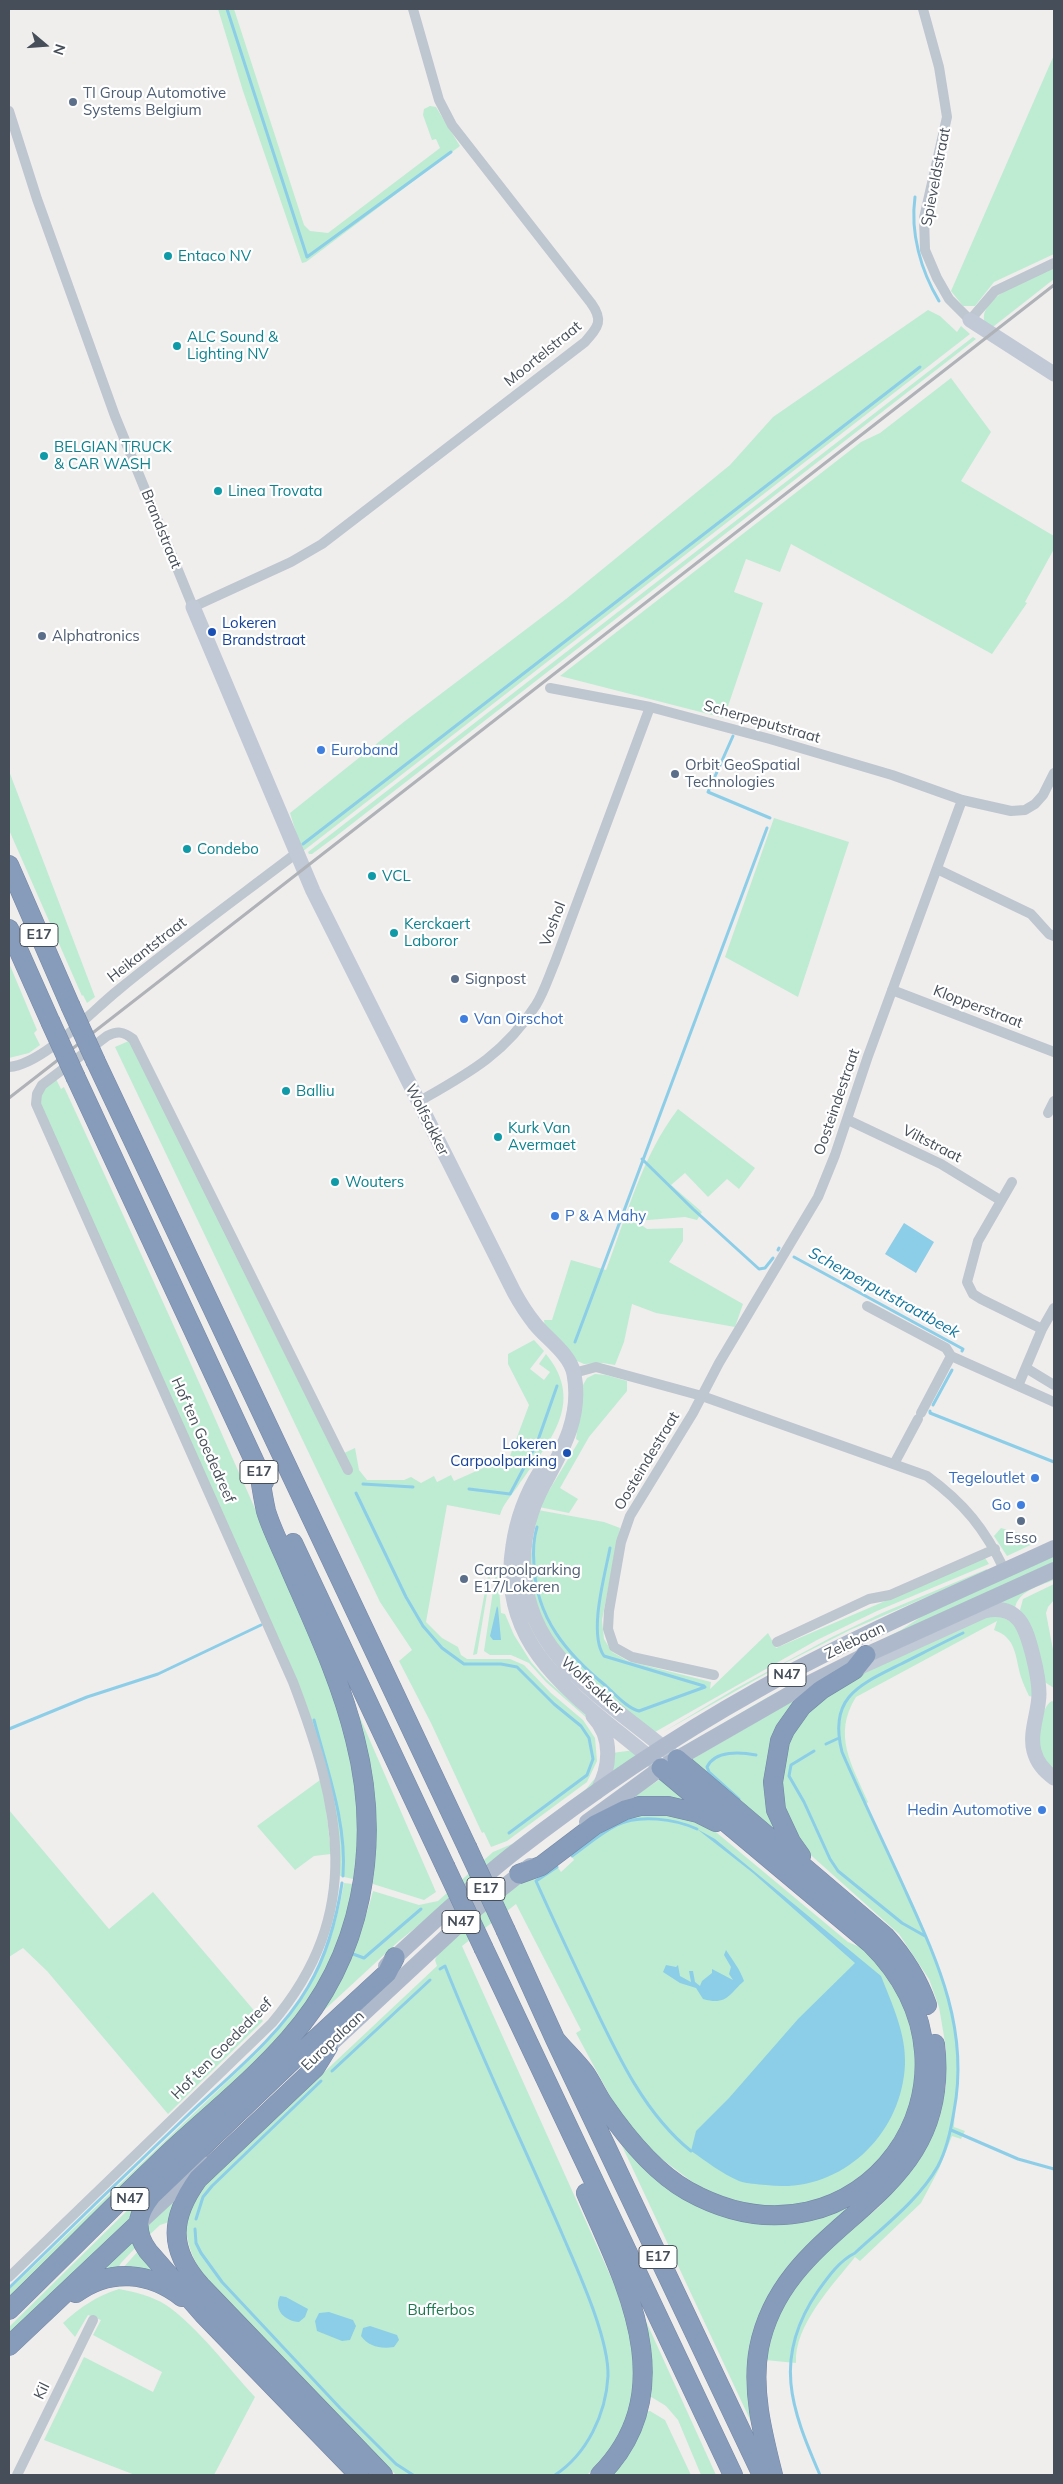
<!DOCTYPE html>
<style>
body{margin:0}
#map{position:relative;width:1063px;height:2484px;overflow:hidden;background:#f0eded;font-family:Mulish,sans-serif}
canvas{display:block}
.frame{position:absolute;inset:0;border:10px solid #464f59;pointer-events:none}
.north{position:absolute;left:20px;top:20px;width:50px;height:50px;-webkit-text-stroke:4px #fff;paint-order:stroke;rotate:108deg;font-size:14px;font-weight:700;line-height:20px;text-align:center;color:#464f59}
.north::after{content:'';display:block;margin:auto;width:18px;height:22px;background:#464f59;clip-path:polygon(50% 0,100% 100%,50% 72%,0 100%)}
</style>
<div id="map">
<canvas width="1063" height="2484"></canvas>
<div class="frame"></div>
<div class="north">N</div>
</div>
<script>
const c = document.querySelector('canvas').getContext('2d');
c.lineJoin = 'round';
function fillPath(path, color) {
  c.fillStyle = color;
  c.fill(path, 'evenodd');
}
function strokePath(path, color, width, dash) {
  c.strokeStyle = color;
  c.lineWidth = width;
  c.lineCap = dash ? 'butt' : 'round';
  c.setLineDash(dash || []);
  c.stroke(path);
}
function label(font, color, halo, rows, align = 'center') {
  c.font = font + ' Mulish,sans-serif';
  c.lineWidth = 4.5;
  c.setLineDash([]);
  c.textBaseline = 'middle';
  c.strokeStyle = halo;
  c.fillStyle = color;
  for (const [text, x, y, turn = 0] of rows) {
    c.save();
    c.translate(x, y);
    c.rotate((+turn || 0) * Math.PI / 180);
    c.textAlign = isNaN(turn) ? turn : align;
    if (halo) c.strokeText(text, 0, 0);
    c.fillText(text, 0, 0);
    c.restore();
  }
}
const green = new Path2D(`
 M218,9H234L304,225L310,231L328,233L440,148L436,139L432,140L423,115L424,109L430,106L436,107L460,146L306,262L302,263L243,91Z
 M1054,55V254L994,282L975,306H963L951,291Z
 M1054,267V279L989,330C965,300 1035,276 1054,267Z
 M928,310L940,316L957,332L961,326L970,334L302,852L290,813L405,721L566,599L730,465L773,417Z
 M973,337L976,339L335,837L312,854H309L308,852Z
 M951,378L991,432L961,481L1054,536V549L1025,602L1027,603L992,654L791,544L780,572L746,559L734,592L763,603L724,718L560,676L861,442L880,433Z
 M9,771L95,997L87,1003L83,995L82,996L9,830Z
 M774,818L849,842L798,997L725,957Z
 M9,963L37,1030L34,1033L40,1045L29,1053L9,1058Z
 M131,1040L347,1475L351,1473L342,1454L355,1448L359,1470L367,1480H404L411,1477L421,1483L434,1476L437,1482L451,1475L454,1481L510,1456L529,1405L508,1364V1354L534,1340L544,1351L530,1369L544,1380L550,1372L539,1364L546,1354C587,1404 547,1444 518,1486C511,1496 503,1504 500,1515L447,1505L426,1622L442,1638L458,1647L461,1655L467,1659H510L524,1665L551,1693L583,1720L595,1738L597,1761L587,1782L507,1841L491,1847L484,1832L482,1833L431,1723L399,1661L412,1650L380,1602L115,1047Z
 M55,1077L61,1089L64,1087C121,1210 178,1333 232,1457C254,1506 275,1554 296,1602C333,1690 371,1782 353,1879L340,1876L339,1849L314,1728L298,1683L43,1115L38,1095Z
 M678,1109L755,1168L739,1189L727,1179L708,1197L685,1173L671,1185L702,1212L697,1220L685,1217L636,1221L647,1229L683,1228V1241L669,1262L743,1304L735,1327L656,1313L632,1304L624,1342L615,1365L603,1363L584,1364L575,1360L545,1328L544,1320H552L571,1260L606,1270C627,1215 642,1156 678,1109Z
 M595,1374L606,1375L627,1381V1391L589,1437L560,1488L578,1499L569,1513L539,1507L579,1441L576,1439L583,1385L587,1378Z
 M538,1510L604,1522L620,1528L602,1620L604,1639L612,1652L628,1661L711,1682L710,1689L768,1633L776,1648L985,1558L989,1564L877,1611L817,1640L655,1732L595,1686L548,1637L527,1580Z
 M1001,1528L1029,1536L1033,1534L1039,1541L1007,1556L994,1536Z
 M1054,1555V1563L681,1748L768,1697L901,1630L927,1613Z
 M987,1569V1571L850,1630L787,1662L663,1732L735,1689L832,1637L882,1613Z
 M489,1570H491L477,1654L473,1655Z
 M496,1571L498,1575L501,1613L505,1614L514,1635L531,1662L546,1679L590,1719L600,1740L589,1720L546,1682L529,1663L511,1655H490L484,1651Z
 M1054,1576V1580C1040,1586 1017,1591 1015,1609L996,1602Z
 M1054,1584V1600L1048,1607L1046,1613L1054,1655V1688L1043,1681L1020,1610L1023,1599Z
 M996,1614L1014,1623L1024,1639L1034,1697L1029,1696C1026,1690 1023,1683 1021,1677C1015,1657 1017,1638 994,1630L997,1621L856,1697C832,1735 852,1765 868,1802L866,1804C899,1878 948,1962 957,2043C960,2072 955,2098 954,2127L965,2131L961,2139L952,2136L939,2169L921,2203L860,2261L855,2257C833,2285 794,2325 796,2363L765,2360L774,2322L792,2288L838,2241L879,2207L904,2179L928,2145L940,2116L946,2086V2048L939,2007L929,1979L899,1934L804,1849L785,1812L782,1790L786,1746L806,1712L854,1676L968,1623Z
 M809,1691L778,1730L787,1846L691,1760Z
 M351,1697L436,1892L424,1900L373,1884L374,1861Z
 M1052,1701L1054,1702V1772C1047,1766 1040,1755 1038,1745C1037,1735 1042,1705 1052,1701Z
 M635,1750L638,1754L610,1775L612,1753Z
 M604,1751L595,1784L399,1941L307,2026C333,1982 361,1941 373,1891L419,1905L438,1901L493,1852L512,1844L586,1789L596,1777Z
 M665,1776L705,1811L626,1802Z
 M320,1780L325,1799L331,1854L314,1856L295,1870L257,1826Z
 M9,1810L109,1929L153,1892L263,2021L168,2114L47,1971L23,1948L9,1957Z
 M642,1814L676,1815L711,1828L848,1942L869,1951L900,1992L917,2053L914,2091L906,2119L892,2145L877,2164L836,2194L791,2208L761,2206L725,2199L703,2190L655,2154L637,2134L616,2107L576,2033L581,2030L516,1904L462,1946L615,2286C620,2302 626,2318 630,2334C643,2386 627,2440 587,2475H396L210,2284C189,2257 176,2224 197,2193C204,2184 214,2176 222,2168L437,1966L435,1960L439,1952L512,1888L554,1862L561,1872L574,1860L568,1850L603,1825Z
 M344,1883L353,1884L346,1921L323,1979L281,2038L9,2302V2290L258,2052C310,1998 331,1957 344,1883Z
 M922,2003L929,2027L933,2059L910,2150L781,2279L753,2426L616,2133L660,2177L797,2219L908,2145L922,2017Z
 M179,2195L172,2221L160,2225L145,2239L143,2229Z
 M142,2196L133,2221L9,2338V2327Z
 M134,2237L138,2245L121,2263L117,2270L91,2279Z
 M140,2249L165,2275L121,2270Z
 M119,2289C135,2292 152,2296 166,2305C198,2327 229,2369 255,2397L214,2475H135L44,2440L84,2357L153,2392L162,2372L93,2335L101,2320L88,2315L75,2337L63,2323C80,2307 97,2296 119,2289Z
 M642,2318L645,2319L716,2475H701L678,2420L666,2406L648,2395Z
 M650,2411L665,2420L691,2475H606L643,2412Z`);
const water = new Path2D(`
 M904,1223L934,1242L916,1273L885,1254Z
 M497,1606L498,1608L501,1640H493L490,1636Z
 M697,1829L715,1839L881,1976C892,2004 906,2033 905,2064C902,2137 838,2195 766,2185C757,2184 747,2184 739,2181C722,2174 706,2161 691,2151L696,2131L729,2098L798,2019L855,1963L753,1873Z
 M726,1950C733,1961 740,1969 744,1981C729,1994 727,2006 703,1999L696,1988L680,1983L663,1972L666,1965L676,1967L678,1965L680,1976L691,1982L689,1971H693L695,1982L700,1986L702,1981L712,1973V1969L733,1980L729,1974L731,1967L724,1955Z
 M280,2296L286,2297L308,2309L305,2317L299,2322C285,2321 273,2310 280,2296Z
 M329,2312L353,2320L356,2326L350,2340L342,2341L317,2331L315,2321L319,2313Z
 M370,2326L397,2335L399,2340L394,2347C381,2349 369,2347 361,2336L363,2328Z`);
const stream = new Path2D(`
 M227,9L307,257L451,152
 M915,197C910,233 921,271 939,301
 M733,736L708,792L770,818
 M303,844L920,367
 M642,1159L693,1209L759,1269L765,1268L773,1258
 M778,1250L779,1248
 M794,1257L963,1349L962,1351
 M575,1342L767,828
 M933,1405L952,1370
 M930,1411V1413L1054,1462
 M363,1484L413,1487
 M469,1489L510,1494L537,1443L557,1386
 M356,1493L406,1597L423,1626L442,1648L464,1664H501L517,1667L554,1704L581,1726L589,1738L593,1759L587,1775L509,1833
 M537,1527C533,1540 533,1553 534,1565C536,1618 567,1654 606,1686C615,1694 627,1708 639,1711L705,1687
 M610,1548C605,1575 588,1633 604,1656L704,1686
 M314,1720C327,1770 347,1823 343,1876
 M9,1729L87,1697L158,1674L261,1625
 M826,1744L839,1738
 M814,1751L791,1765L789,1776L804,1802L830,1859L838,1871L902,1923L925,1936
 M739,1799L709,1772L707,1767C715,1750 741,1752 756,1755
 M572,1856C586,1846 601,1833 617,1825C639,1814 675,1819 697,1829
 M557,1867L536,1881C552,1917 569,1953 586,1989C613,2045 641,2111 691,2151
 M353,1954L364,1958L421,1909
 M440,1969L445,1966C481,2057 524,2146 563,2236C578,2271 609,2338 608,2376C606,2414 587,2454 555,2475
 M332,2071L430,1980
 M951,2130L1018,2159L1054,2169
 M196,2219L203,2197L212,2186L321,2081
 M195,2229L196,2243L201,2253L222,2282L340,2408L396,2464L413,2475
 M9,2288C68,2230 127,2173 186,2117C227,2078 280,2036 308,1987C326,1957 337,1917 342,1883
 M820,2475C791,2408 772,2358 818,2291C828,2277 839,2261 855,2253C883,2227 919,2200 938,2166C947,2149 951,2130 954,2111C970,2027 936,1958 902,1883C882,1839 861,1796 842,1752C828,1697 859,1685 901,1664C921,1654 942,1643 963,1633`);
const street = new Path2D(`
 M923,9L939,67L947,117L924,218L925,250L937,278L949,299L970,320L995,291L1054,263
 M9,111L37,199L115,416L193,607L291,562L322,544L585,342C598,327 604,321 591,303L452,125L439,100L413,9
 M550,688L650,707L770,739L892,775L962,800L1011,811L1025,810L1035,804L1043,795L1054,773
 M937,869L1031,914L1049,934L1054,936
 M892,990L1054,1052
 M9,1067C43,1064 90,1013 117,991C173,945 232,902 290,858L293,856L299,857
 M418,1102C467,1074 504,1055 536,1005C544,992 549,976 555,962L650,707
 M1048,1113L1054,1101
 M848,1120L941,1164L1000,1200
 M1012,1182L978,1241L967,1282L973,1294L981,1299L1042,1329
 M867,1306L946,1348L951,1356L1054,1402
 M1026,1368L1054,1385
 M574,1373L596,1367L702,1396L927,1476C964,1503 985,1529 1005,1571
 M1018,1386L1042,1329L1054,1308
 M921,1413L951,1356
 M894,1464L918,1419
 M777,1642L869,1599L890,1595L995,1549
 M714,1675L632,1657L614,1647L608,1629L609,1611L621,1542L630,1516L693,1413L719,1363L818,1197L835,1155L868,1056L962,800
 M9,2277L272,2023C366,1912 340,1806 293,1682L36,1104L37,1094L42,1085L107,1036C117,1031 123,1031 133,1039L348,1470
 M17,2475L93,2320`);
const secondary = new Path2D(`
 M970,320L1054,374
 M193,607L313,891L514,1292C520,1303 527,1314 535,1324C547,1339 570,1354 574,1374C582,1416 563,1449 544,1484C513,1541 517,1608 559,1657C588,1693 635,1723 671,1754
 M540,1472C525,1496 517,1518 513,1546C495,1653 587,1703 657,1764
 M854,1670L984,1611C1019,1603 1026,1628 1033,1656C1036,1668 1039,1681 1039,1694C1039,1712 1029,1733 1034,1751C1037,1763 1044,1771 1054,1778
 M593,1716C614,1738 610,1768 597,1792`);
const primary = new Path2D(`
 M587,1822L661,1768L802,1687L866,1655L1054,1570
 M386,1966C427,1928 468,1889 511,1855C588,1795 670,1739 756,1691C852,1637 954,1594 1054,1548
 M319,2055L476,1909L530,1866
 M137,2225L203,2164`);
const highway = new Path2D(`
 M9,865L70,1005
 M9,929L50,1021
 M96,1062L467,1847
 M76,1078L264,1482
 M293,1543L445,1866
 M677,1759L885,1936C903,1956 918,1979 927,2005
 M801,1856L791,1842L776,1810L773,1782L780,1741L785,1730L802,1706L821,1690L854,1670L866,1655
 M519,1874L541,1866L595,1825L625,1810L640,1806H668L698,1813L716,1822
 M506,1931L555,2039L762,2475
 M484,1949L733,2475
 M555,2039C564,2050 576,2061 585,2073C592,2083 597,2095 604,2105C626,2137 654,2172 688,2191C859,2286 1009,2080 870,1943L661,1768
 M328,2047L315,2068L198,2179C170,2218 168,2249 201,2286L383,2475
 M586,2193C625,2283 684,2390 600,2475
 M76,2293C110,2268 150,2272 182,2297
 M9,2310C64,2257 117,2202 173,2149C212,2113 254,2079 289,2039C363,1957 382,1844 355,1739C341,1681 315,1626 291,1571C283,1551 272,1531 266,1511C263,1498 261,1484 259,1471
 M9,2346L137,2225
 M359,2475L203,2314L148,2251C134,2232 136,2215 151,2196L294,2059L387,1973L395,1957
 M773,2475C763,2435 751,2390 759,2348C786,2213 954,2206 935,2044`);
const rail = new Path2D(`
 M9,1098L1054,285`);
const highwayBridge = new Path2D(`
 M70,1005L96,1062
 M50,1021L76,1078
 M467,1847L506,1931
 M445,1866L484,1949`);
const markers = [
 [73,102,5,"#5c6f8a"],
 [168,256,5,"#0f9aa8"],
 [177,346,5,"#0f9aa8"],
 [44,456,5,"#0f9aa8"],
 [218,491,5,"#0f9aa8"],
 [212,632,5,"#1a4fb4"],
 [42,636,5,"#5c6f8a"],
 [321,750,5,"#3f7fe0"],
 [675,774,5,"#5c6f8a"],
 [187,849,5,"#0f9aa8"],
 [372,876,5,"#0f9aa8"],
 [394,933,5,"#0f9aa8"],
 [455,979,5,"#5c6f8a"],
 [464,1019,5,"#3f7fe0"],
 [286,1091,5,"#0f9aa8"],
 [498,1137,5,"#0f9aa8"],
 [335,1182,5,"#0f9aa8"],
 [555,1216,5,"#3f7fe0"],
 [567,1453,5,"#1a4fb4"],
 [1035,1478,5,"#3f7fe0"],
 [1021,1505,5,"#3f7fe0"],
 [1021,1521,5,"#5c6f8a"],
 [464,1579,5,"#5c6f8a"],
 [1042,1810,5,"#3f7fe0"]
];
const shields = [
 [39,935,38],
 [259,1472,38],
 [787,1675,38],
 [486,1889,38],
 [461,1922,38],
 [130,2199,38],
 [658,2257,38]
];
const shieldNames = [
 ["E17",39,935],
 ["E17",259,1472],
 ["N47",787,1675],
 ["E17",486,1889],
 ["N47",461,1922],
 ["N47",130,2199],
 ["E17",658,2257]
];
const serviceNames = [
 ["TI Group Automotive",83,93],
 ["Systems Belgium",83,110],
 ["Alphatronics",52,636],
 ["Orbit GeoSpatial",685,765],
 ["Technologies",685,782],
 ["Signpost",465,979],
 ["Esso",1021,1538,"center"],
 ["Carpoolparking",474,1570],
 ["E17/Lokeren",474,1587]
];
const streetNames = [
 ["Spieveldstraat",936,177,-79],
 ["Moortelstraat",543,354,-39],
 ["Brandstraat",161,529,68],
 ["Scherpeputstraat",762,722,16],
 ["Voshol",553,924,-69],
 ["Heikantstraat",147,950,-38],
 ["Klopperstraat",978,1007,21],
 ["Oosteindestraat",837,1102,-71],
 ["Wolfsakker",427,1120,63],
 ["Viltstraat",932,1144,27],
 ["Hof ten Goededreef",203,1440,66],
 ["Oosteindestraat",647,1461,-59],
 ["Zelebaan",855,1641,-26],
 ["Wolfsakker",592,1686,42],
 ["Europalaan",333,2041,-43],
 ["Hof ten Goededreef",222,2049,-45],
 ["Kil",42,2391,-64]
];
const cultureNames = [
 ["Entaco NV",178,256],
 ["ALC Sound &",187,337],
 ["Lighting NV",187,354],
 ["BELGIAN TRUCK",54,447],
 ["& CAR WASH",54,464],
 ["Linea Trovata",228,491],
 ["Condebo",197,849],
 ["VCL",382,876],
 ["Kerckaert",404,924],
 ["Laboror",404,941],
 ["Balliu",296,1091],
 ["Kurk Van",508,1128],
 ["Avermaet",508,1145],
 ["Wouters",345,1182]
];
const transitNames = [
 ["Lokeren",222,623],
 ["Brandstraat",222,640],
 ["Lokeren",557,1444,"right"],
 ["Carpoolparking",557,1461,"right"]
];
const shopNames = [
 ["Euroband",331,750],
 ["Van Oirschot",474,1019],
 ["P & A Mahy",565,1216],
 ["Tegeloutlet",1025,1478,"right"],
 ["Go",1011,1505,"right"],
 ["Hedin Automotive",1032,1810,"right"]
];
const parkNames = [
 ["Bufferbos",441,2310]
];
const waterNames = [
 ["Scherperputstraatbeek",884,1293,29]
];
fillPath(green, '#bdecd2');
fillPath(water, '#8ccee7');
strokePath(stream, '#8ccee7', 3);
strokePath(highway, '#7287a6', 20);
strokePath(street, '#bec6cf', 10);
strokePath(secondary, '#c0c9d5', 15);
strokePath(primary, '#aebacb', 16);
strokePath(highway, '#879cba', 19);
strokePath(rail, '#afb2b7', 3);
strokePath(highwayBridge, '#7287a6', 20, []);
strokePath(highwayBridge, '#879cba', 19);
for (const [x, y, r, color] of markers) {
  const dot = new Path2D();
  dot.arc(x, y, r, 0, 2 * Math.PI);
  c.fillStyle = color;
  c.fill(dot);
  strokePath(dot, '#fff', 2);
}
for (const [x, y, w] of shields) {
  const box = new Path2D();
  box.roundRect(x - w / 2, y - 11.5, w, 23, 4);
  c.fillStyle = '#fff';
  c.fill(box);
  strokePath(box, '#464f59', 1);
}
label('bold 14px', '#464f59', null, shieldNames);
label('15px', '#4e5e75', '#fff', serviceNames, 'left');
label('15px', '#464f59', '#fff', streetNames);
label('15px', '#0d838f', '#fff', cultureNames, 'left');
label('15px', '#164399', '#fff', transitNames, 'left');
label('15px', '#366cbe', '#fff', shopNames, 'left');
label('15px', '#1b774f', '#fff', parkNames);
label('italic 16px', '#1378a0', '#fff', waterNames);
</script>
